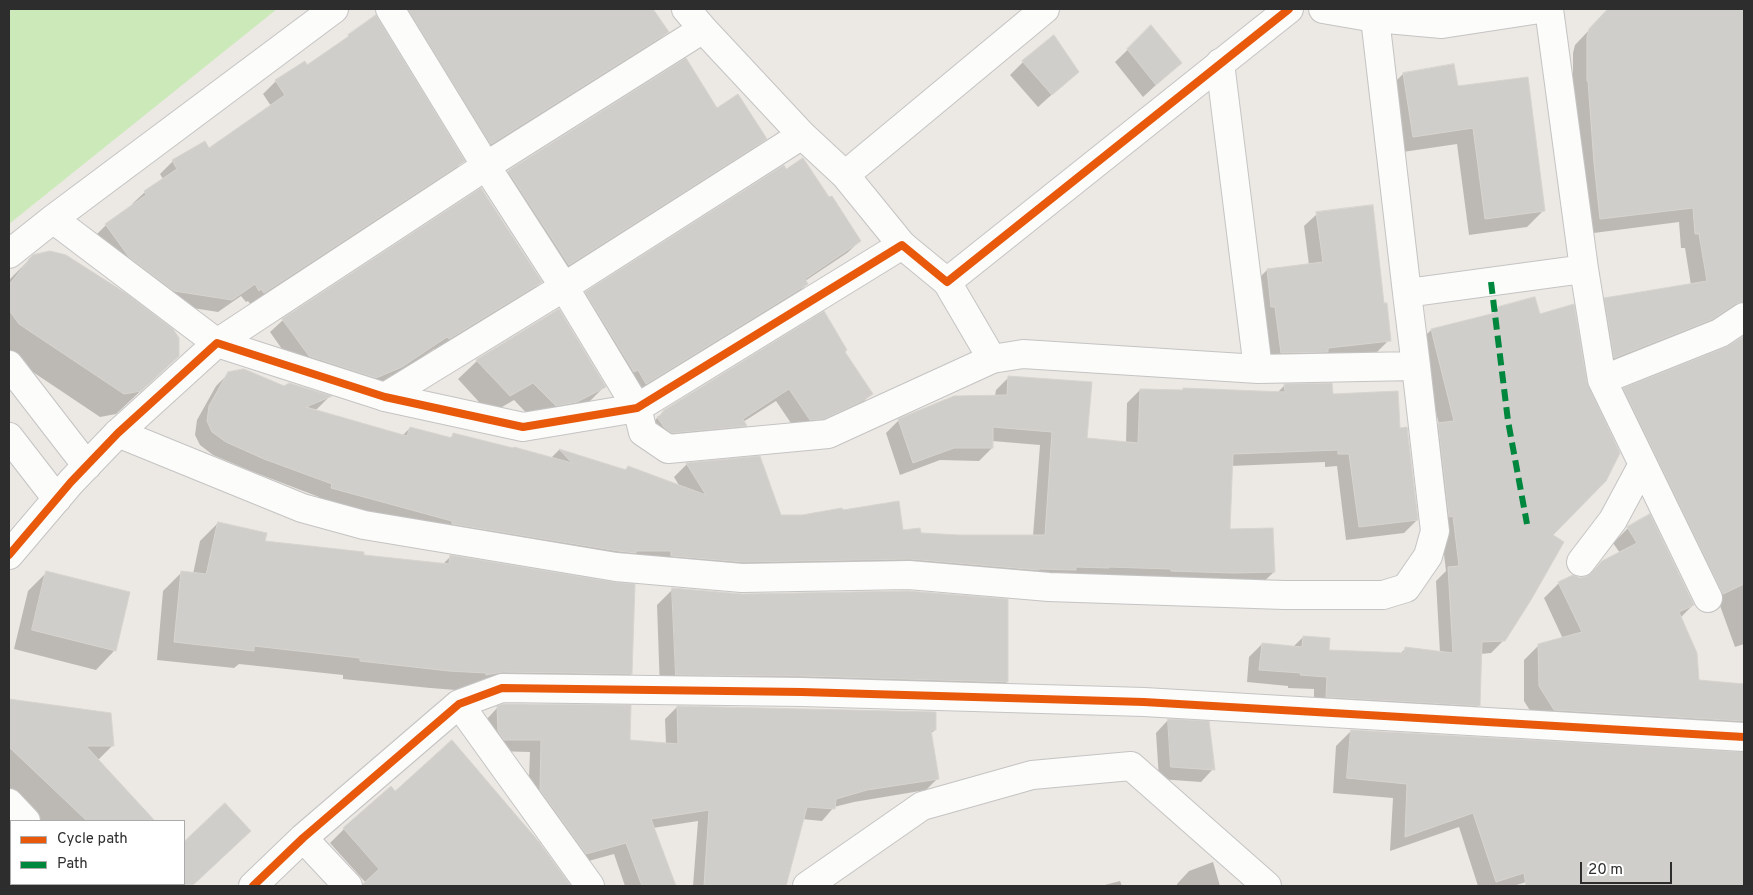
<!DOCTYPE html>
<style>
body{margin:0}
#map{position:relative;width:1753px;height:895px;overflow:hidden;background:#ece8e3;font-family:Overpass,sans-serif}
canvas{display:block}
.frame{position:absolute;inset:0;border:10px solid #2d2d2d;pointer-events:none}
.legend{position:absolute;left:10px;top:820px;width:175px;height:65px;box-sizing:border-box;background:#fff;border:1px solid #ababab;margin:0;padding:6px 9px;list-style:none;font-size:15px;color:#2d2d2d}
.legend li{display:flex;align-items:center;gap:10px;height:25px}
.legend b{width:25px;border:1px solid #ababab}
.scale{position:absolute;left:1580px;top:862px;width:92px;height:22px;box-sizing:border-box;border:2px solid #2d2d2d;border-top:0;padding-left:6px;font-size:15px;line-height:18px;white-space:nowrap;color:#2d2d2d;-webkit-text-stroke:4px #fff;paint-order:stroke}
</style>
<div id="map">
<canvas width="1753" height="895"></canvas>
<div class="frame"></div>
<ul class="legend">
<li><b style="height:6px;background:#e8590c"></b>Cycle path</li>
<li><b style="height:6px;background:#00873e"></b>Path</li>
</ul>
<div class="scale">20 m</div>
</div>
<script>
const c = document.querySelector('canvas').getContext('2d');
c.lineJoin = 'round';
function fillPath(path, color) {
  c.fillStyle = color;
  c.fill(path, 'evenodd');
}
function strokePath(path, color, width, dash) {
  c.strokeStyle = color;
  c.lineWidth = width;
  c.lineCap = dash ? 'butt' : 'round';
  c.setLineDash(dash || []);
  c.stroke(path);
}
const green = new Path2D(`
 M9,9H277L9,224Z`);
const shadow = new Path2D(`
 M387,9H651L667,32L654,45L478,156Z
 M1609,9H1744V329L1600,372L1590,314L1605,299L1691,285L1685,248H1681L1679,222L1586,234L1573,96V53L1575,45Z
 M1151,27L1180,63L1143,97L1115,62Z
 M686,60L717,110L765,139L752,152L556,277L496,184L508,172Z
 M1023,62L1077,72L1038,107L1010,75Z
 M307,66L463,161L451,174L251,305L248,301L246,302L241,296L218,312L161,303L94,237L106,225L133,206L132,204L145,192L163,179L160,174L173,161L209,150L271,106L263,94L276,81Z
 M1403,74L1457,87L1544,210L1527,227L1469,235L1457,144L1396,153L1386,91Z
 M829,199L860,241L847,253L805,281L807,284L794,297L633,396L573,306L586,293Z
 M1317,214L1383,305L1389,340L1376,353L1269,365L1254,283L1267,270L1309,265L1304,226Z
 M30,259L178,356L116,414L100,417L9,356V280Z
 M541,282L528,295L436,351L434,349L388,380L362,390L296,369L270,332L283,320Z
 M1534,298L1551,535L1504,640L1491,653L1480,654L1478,705L1466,718L1314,709V689L1288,688V686L1247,682L1249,657L1262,644L1293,647L1303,637L1328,651L1400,654L1405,649L1440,653L1436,581L1446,571L1441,529L1426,437L1439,424L1418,343L1431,330L1491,316L1498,308Z
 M1744,336V644L1735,647L1719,603L1609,404L1624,389L1729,347Z
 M843,352L871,394L858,407L797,432L776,401L743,422L746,426L733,438L659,445L651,424L663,412Z
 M477,361L604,387L586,405L537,424L514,400L490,414L458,379Z
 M229,373L284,387L329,397L317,409L313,411L402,436L410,428L449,439L454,434L551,458L559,450L625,470L628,467L680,487L674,477L687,464L759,457L780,516L802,517L842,512L902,531L920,535L1033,536L1040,445L992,441V448L979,461L940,460L900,475L886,433L899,420L995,396L996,390L1009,377L1091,383L1086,439L1126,443L1127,403L1140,390L1181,392L1184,389L1277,393L1285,385L1332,396L1399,429L1417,520L1404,533L1346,540L1337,466L1325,467V462L1231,466L1229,530L1274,572L1260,585L729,575L439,537L318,501L319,497L251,471L213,455L200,445L195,435L197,420L216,386Z
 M1649,516L1693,605L1680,618L1657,677L1744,686V749L1539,725L1524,701V660L1539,645L1563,639L1544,598L1559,583L1587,578L1620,553L1613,543L1628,528Z
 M218,523L264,542L362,556L442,565L450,557L631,674L613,692L469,691L430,688L343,679V675L239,664L234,668L157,660L163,591L181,573L193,574L200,541Z
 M47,572L129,593L114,651L96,670L14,649L28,591Z
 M673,589L1007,682L991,698L660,690L657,605Z
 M9,701L110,714L113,745L97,761L154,821H38L9,793Z
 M498,707L629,741L666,744L665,719L677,707L935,730L930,734L938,778L926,790L854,802L834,807L822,821L802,819L785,886H693L698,821L653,828L674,886H625L614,854L574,865L528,802L530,752L492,751L486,720Z
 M1168,720L1213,769L1201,782L1159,779L1156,733Z
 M1351,731L1744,754V886H1539L1537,879L1513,886H1478L1459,827L1390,851L1393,798L1333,793L1336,746Z
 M395,792L538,843L569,886H363L366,883L330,843L344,829Z
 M225,805L250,831L192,886H106L104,884H184V843Z
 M9,840L11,842V884H47L49,886H9Z
 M1213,862L1220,886H1177V884L1189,871Z
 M1120,881L1122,886H1101Z`);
const building = new Path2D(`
 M408,9H653L669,32L491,144Z
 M1608,9H1744V302L1735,304L1713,319L1614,358L1604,298L1707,281L1699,234H1695L1693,208L1600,219L1594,163L1588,81H1587V37L1589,29Z
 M376,15L465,161L264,293L261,289L259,291L255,284L232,300L174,291L129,257L105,224L146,195L144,191L177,169L172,160L205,141L209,148L285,95L275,80L305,61L307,65L349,36L348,35Z
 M1151,25L1182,63L1156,85L1127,49Z
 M1054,35L1079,72L1052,95L1022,61Z
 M686,58L717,108L738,94L767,139L569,265L508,171Z
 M1454,64L1458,86L1528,77L1545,211L1485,219L1473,128L1413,137L1403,73Z
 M803,158L829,197L832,196L861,241L805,279L808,284L646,384L638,370L634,372L585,292L784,165L786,169Z
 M481,188L542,282L449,339L447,337L402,367L376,378L309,356L282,319Z
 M1373,205L1384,303H1387L1391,341L1328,348V352L1281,353L1275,307H1271L1267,269L1323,262L1316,212Z
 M50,251L66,255L127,294L173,329L179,338V356L141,391L124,394L19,324L9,310V285L30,258L33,255Z
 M1535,297L1540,314L1574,304L1587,382L1620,453L1606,481L1553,535L1564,542L1531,600L1505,641L1482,642L1480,706L1326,697L1327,677L1300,675L1301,673L1259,670L1262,643L1302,647L1303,636L1330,638L1329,650L1404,653L1405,647L1453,653L1448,567L1459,566L1453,516L1449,517L1438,423L1454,421L1431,329L1499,312L1498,307Z
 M559,309L606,387L577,402L556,406L533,383L510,396L476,360Z
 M824,311L847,350L845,352L873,394L862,401L824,419L810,420L789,389L743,419L747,426L672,433L664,427L657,417L664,413L663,411Z
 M1744,336V584L1723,594L1623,388L1726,347Z
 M244,369L284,386L289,383L332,396L306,407L407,436L410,427L452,438L453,433L513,448L514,447L572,463L559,449L626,470L628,466L706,495L686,463L760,456L781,515H802L842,508L843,510L899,501L903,530L920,528L921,533L959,535H1045L1052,432L993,427V448H954L913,463L898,419L954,396L1007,395L1008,376L1092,382L1087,438L1138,443L1140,389L1183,390V388L1285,392L1284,384L1332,383L1333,394L1398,391L1400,428L1407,427L1418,520L1359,527L1349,454H1338V450L1233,454L1230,529L1273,528L1275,572L1233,573L1171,571V569L1109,567V568L1076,567V570L1039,569V570L909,559L743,562L671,556V551H636V553L618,551L452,524V521L331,488L332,484L264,459L226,442L212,432L207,421L209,406L228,372Z
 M1650,514L1694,605L1679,612L1697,653L1699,680L1744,684V721L1554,710L1539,686L1538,644L1582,632L1558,582L1573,575L1580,578L1587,576L1593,571L1602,561L1637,543L1627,527Z
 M218,522L267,533L265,541L364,552V555L449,564L450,555L614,582L635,584L632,674L502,672L486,675V673L449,671L360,661V658L254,646V651L174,642L181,571L206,574Z
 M46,571L130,592L116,651L32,630Z
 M672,588L742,594L908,591L1008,599V682L802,676L676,675Z
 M9,699L111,713L114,746H86L155,821H87L9,747Z
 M505,704L631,705L630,740L678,744L677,706L936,712V730H931L939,779L867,790L836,799L835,809L807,807L786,886H704L709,810L651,819L676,886H642L626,843L586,854L540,790L541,740H504L498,731L497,706Z
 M1168,719L1209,721L1215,770L1171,767Z
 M1351,730L1744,752V886H1526L1524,873L1496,882L1473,813L1405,837L1407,784L1347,778Z
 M452,740L539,842L571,886H363V884L379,869L343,828L391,786L395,791Z
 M225,803L251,831L192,886H184V842Z`);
const minor = new Path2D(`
 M334,9L53,219L217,343L486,166L390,9
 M686,9L703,29
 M1375,18L1407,293L1584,269L1549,9
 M1220,63L1258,369L1416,366L1407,293
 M845,175L902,245
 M9,254L53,219
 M1584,269L1602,380L1720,333L1744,317
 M947,282L992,359L828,434L668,449L643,432L637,408L564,287L486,166L703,29L802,135L845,175L1045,9
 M992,359L1023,354L1258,369
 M1602,380L1708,598
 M385,397L564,287L802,135
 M118,433L302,508L364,525L616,567L742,578L909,575L1049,587L1284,595H1383L1406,588L1428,556L1435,531L1416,366
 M1581,562L1613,520L1643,464
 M459,704L590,886
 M9,803L26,821
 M303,838L348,886
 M83,884L85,886
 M253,886L303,838L459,704L502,688L802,692L1144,702L1744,737
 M807,886L922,806L1032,775L1131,766L1267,886`);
const tertiary = new Path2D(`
 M1323,9L1375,18L1442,24L1540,9
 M9,365L87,466
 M9,437L57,499
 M9,555L71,482L118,433L217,343L385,397L523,427L637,408L902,245L947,282L1289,9`);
const quiet = new Path2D(`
 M1491,282L1508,421L1527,524`);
const cycleway = new Path2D(`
 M9,555L71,482L118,433L217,343L385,397L523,427L637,408L902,245L947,282L1289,9
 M253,886L303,838L459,704L502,688L802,692L1144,702L1744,737`);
fillPath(green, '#cceab9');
fillPath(shadow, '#0003');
fillPath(building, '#d0ceca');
strokePath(building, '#d7d4cf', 1);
strokePath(minor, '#c5c4c4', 30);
strokePath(tertiary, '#c5c4c4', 30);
strokePath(minor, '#fcfcfb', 28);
strokePath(tertiary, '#fcfcfb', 28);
strokePath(quiet, '#00873e', 6, [12, 6]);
strokePath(cycleway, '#e8590c', 8);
</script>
